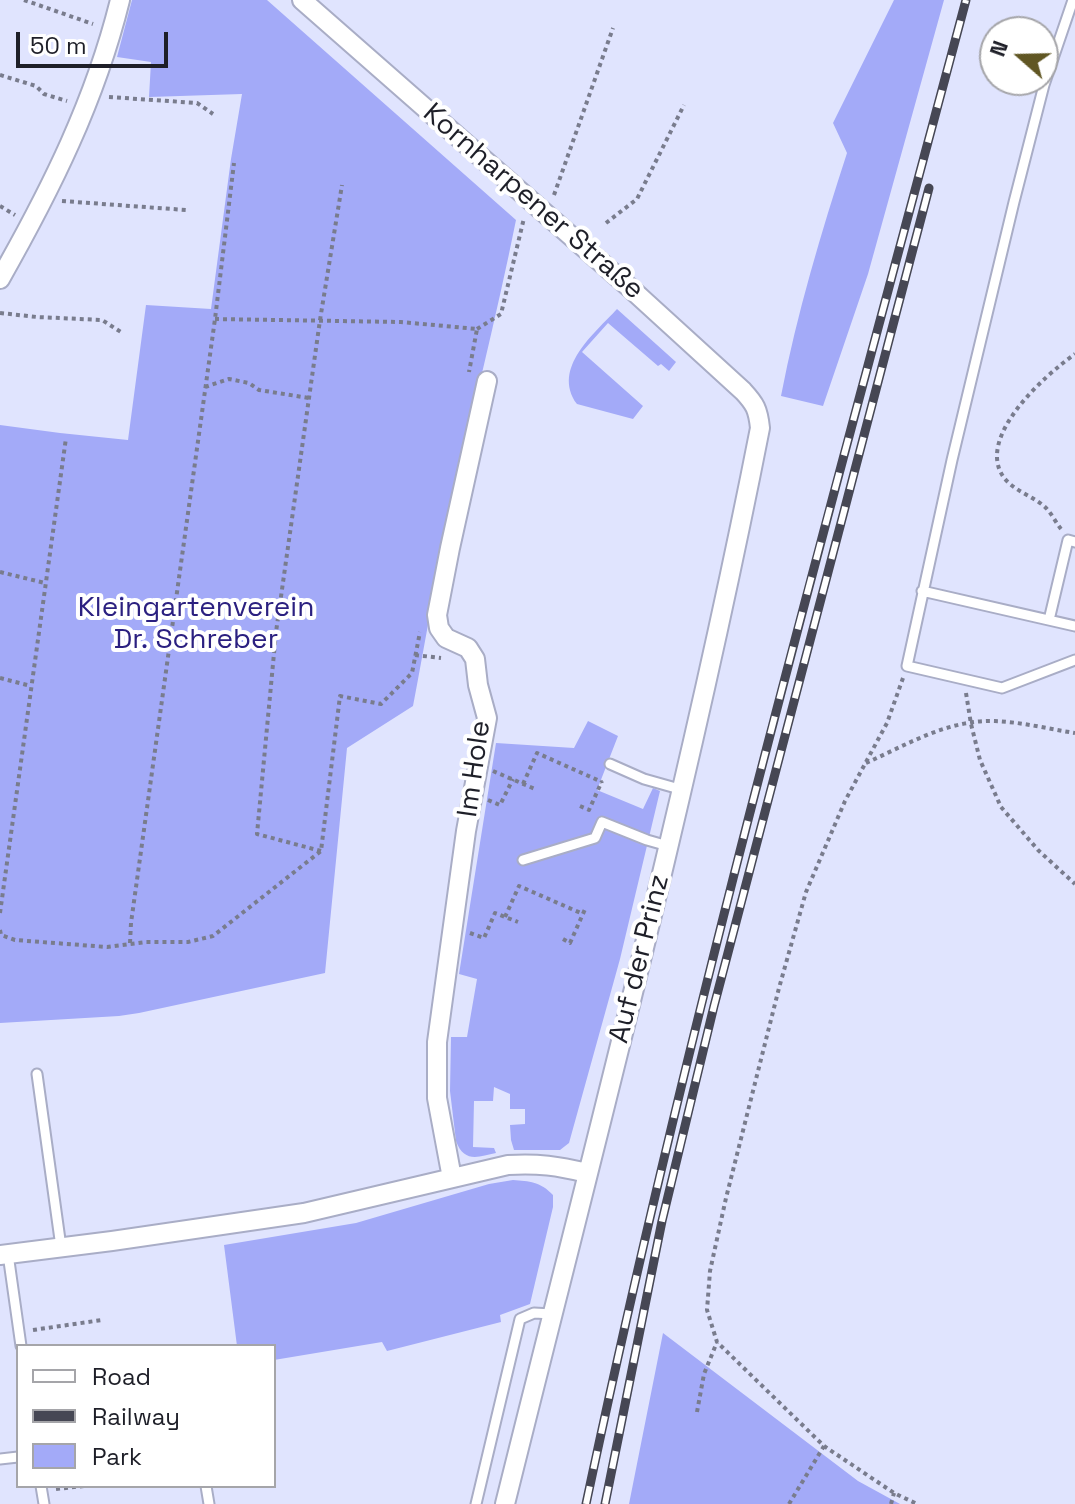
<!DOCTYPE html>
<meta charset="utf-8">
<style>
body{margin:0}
#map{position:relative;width:1075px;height:1504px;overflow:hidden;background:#e0e4fe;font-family:"Space Grotesk",sans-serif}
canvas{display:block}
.legend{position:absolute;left:16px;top:1344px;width:260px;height:144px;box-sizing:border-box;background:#fff;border:2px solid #a5a5a9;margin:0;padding:10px 14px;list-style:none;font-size:24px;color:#1e1f28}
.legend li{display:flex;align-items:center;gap:16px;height:40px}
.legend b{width:40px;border:2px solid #a5a5a9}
.north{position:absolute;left:979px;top:16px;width:80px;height:80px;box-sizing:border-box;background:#fff;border:2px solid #a5a5a9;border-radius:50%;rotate:290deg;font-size:22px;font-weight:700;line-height:32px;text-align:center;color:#1e1f28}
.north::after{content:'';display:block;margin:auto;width:28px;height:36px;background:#605623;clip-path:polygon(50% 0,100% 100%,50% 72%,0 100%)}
.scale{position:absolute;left:16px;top:32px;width:152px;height:36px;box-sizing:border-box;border:4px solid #1e1f28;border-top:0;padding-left:10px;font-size:24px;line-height:28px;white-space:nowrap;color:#1e1f28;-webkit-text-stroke:6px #fff;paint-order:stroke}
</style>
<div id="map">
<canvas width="1075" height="1504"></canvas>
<ul class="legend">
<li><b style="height:10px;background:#fff"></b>Road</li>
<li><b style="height:10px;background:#464754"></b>Railway</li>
<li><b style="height:22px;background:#a3aaf8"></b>Park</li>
</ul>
<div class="north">N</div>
<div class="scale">50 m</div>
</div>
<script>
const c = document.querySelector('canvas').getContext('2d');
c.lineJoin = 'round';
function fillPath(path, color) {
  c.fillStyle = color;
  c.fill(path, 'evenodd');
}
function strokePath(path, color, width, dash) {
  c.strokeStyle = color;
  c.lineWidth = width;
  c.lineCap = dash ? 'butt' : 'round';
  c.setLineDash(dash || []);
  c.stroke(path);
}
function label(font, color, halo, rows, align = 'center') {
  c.font = font + ' "Space Grotesk",sans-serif';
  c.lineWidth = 8;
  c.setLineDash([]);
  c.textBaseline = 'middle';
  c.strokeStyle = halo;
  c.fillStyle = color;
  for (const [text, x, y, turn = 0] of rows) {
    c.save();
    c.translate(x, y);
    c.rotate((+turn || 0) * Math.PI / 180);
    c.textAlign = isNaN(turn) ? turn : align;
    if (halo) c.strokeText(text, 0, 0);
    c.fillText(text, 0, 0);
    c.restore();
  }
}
const green = new Path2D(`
 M132,0H267L516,220C496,320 470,419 449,519C435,581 425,644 413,706L347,748L325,973L139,1013L119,1016L0,1023V425L60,433L128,440L146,305L211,309L231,159L242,94L149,97L151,62L117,57Z
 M894,0H944L868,274L823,406L781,396C797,313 821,233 847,153L833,123Z
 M617,309L676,362L669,371L661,364L658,366L608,323L582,352L643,406L633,419L577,404C551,368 595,333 617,309Z
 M588,721L618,736L597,790L643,809L653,788L660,791L620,959L569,1143L560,1150H514L511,1140L510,1125L525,1124V1109H510V1094L494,1087L493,1101H474L473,1147L494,1148L496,1153C478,1157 464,1163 456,1141L450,1091L451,1037H467L477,979L459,974L496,743L574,748Z
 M513,1180C529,1181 541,1182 553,1195V1207L530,1304L500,1315L501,1322L387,1351L382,1342L274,1360V1346H237L224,1245L356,1223L489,1184Z
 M663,1333L858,1481L900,1504H629Z`);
const path = new Path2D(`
 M24,0L93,24
 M0,75L36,86L44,94L67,101
 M109,97L197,103L213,114
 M554,195L613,28
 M62,201L186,210
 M0,206L15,215
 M606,223L637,199L684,105
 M0,313L37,317L102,320L121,332
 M215,319L401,322L477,329L469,372
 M477,329L501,314L524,218
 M205,387L229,379L249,383L259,390L309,398
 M1061,529C1056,523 1052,514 1046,508C1035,497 1016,492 1005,479C973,439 1045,375 1075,354
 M0,572L45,583
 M415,655L441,658
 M0,678L31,686
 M903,678L887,723L845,801L806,892L779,988L726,1198L710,1271L707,1310L717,1342L824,1446L894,1493L917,1504
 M966,693L971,724L980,760L1001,807L1038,850L1075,884
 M866,763C906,745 949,719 995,721C1021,722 1049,729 1075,733
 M493,771L535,789
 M523,784L537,753L602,782
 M488,800L500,805L513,779
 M580,806L589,810L602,781
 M321,851L257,834L276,632L320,320L342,185
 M0,913L66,438
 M505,917L519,886L583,914
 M0,930L1,935L15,940L107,947L146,942H188L213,936L321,851L340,696L381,704L412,673L420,632
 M470,933L484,938L495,913L518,922
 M563,939L570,943L586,907
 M130,943L131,923L215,319L234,163
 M33,1330L102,1320
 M697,1412L704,1374L717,1342
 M56,1489L84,1486
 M789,1504L824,1446
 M891,1504L894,1493`);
const lane = new Path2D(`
 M1073,0L1044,85L1014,202L952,460L907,666L1002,688L1075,660
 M922,591L1075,626
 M1049,620L1068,540L1075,542
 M610,764L644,779L683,790
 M523,860L595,838L602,822L647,840L668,846
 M37,1074L61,1247
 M8,1254L21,1346
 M0,1459L18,1457
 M41,1486L44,1504
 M206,1486L209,1504
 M476,1504L520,1319L534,1313L552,1314`);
const street = new Path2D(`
 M302,0L629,287L743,391C755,404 758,409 760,428C689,790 594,1146 505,1504
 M0,279C51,189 95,101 120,0
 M452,1178L437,1098V1042L466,831L487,718L478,685L475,659L468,648L446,638L439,628L437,615L450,548L487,381
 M0,1255L112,1241L304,1213L508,1165C538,1163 558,1166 587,1173`);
const rail = new Path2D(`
 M586,1504C693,998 833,499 966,0
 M605,1504L662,1221L714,1006L929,188`);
const streetNames = [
 ["Kornharpener Straße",533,202,41],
 ["Im Hole",475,769,-82],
 ["Auf der Prinz",640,959,-76]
];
const parkNames = [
 ["Kleingartenverein",196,608],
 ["Dr. Schreber",196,640]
];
fillPath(green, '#a3aaf8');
strokePath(lane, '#a9adc6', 13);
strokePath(street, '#a9adc6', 22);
strokePath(path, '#797c8d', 4, [4, 4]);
strokePath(lane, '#fff', 9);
strokePath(street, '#fff', 18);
strokePath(rail, '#464754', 9);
strokePath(rail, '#fff', 6, [18]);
label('28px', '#1e1f28', '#fff', streetNames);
label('28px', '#2b2080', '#fff', parkNames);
</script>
